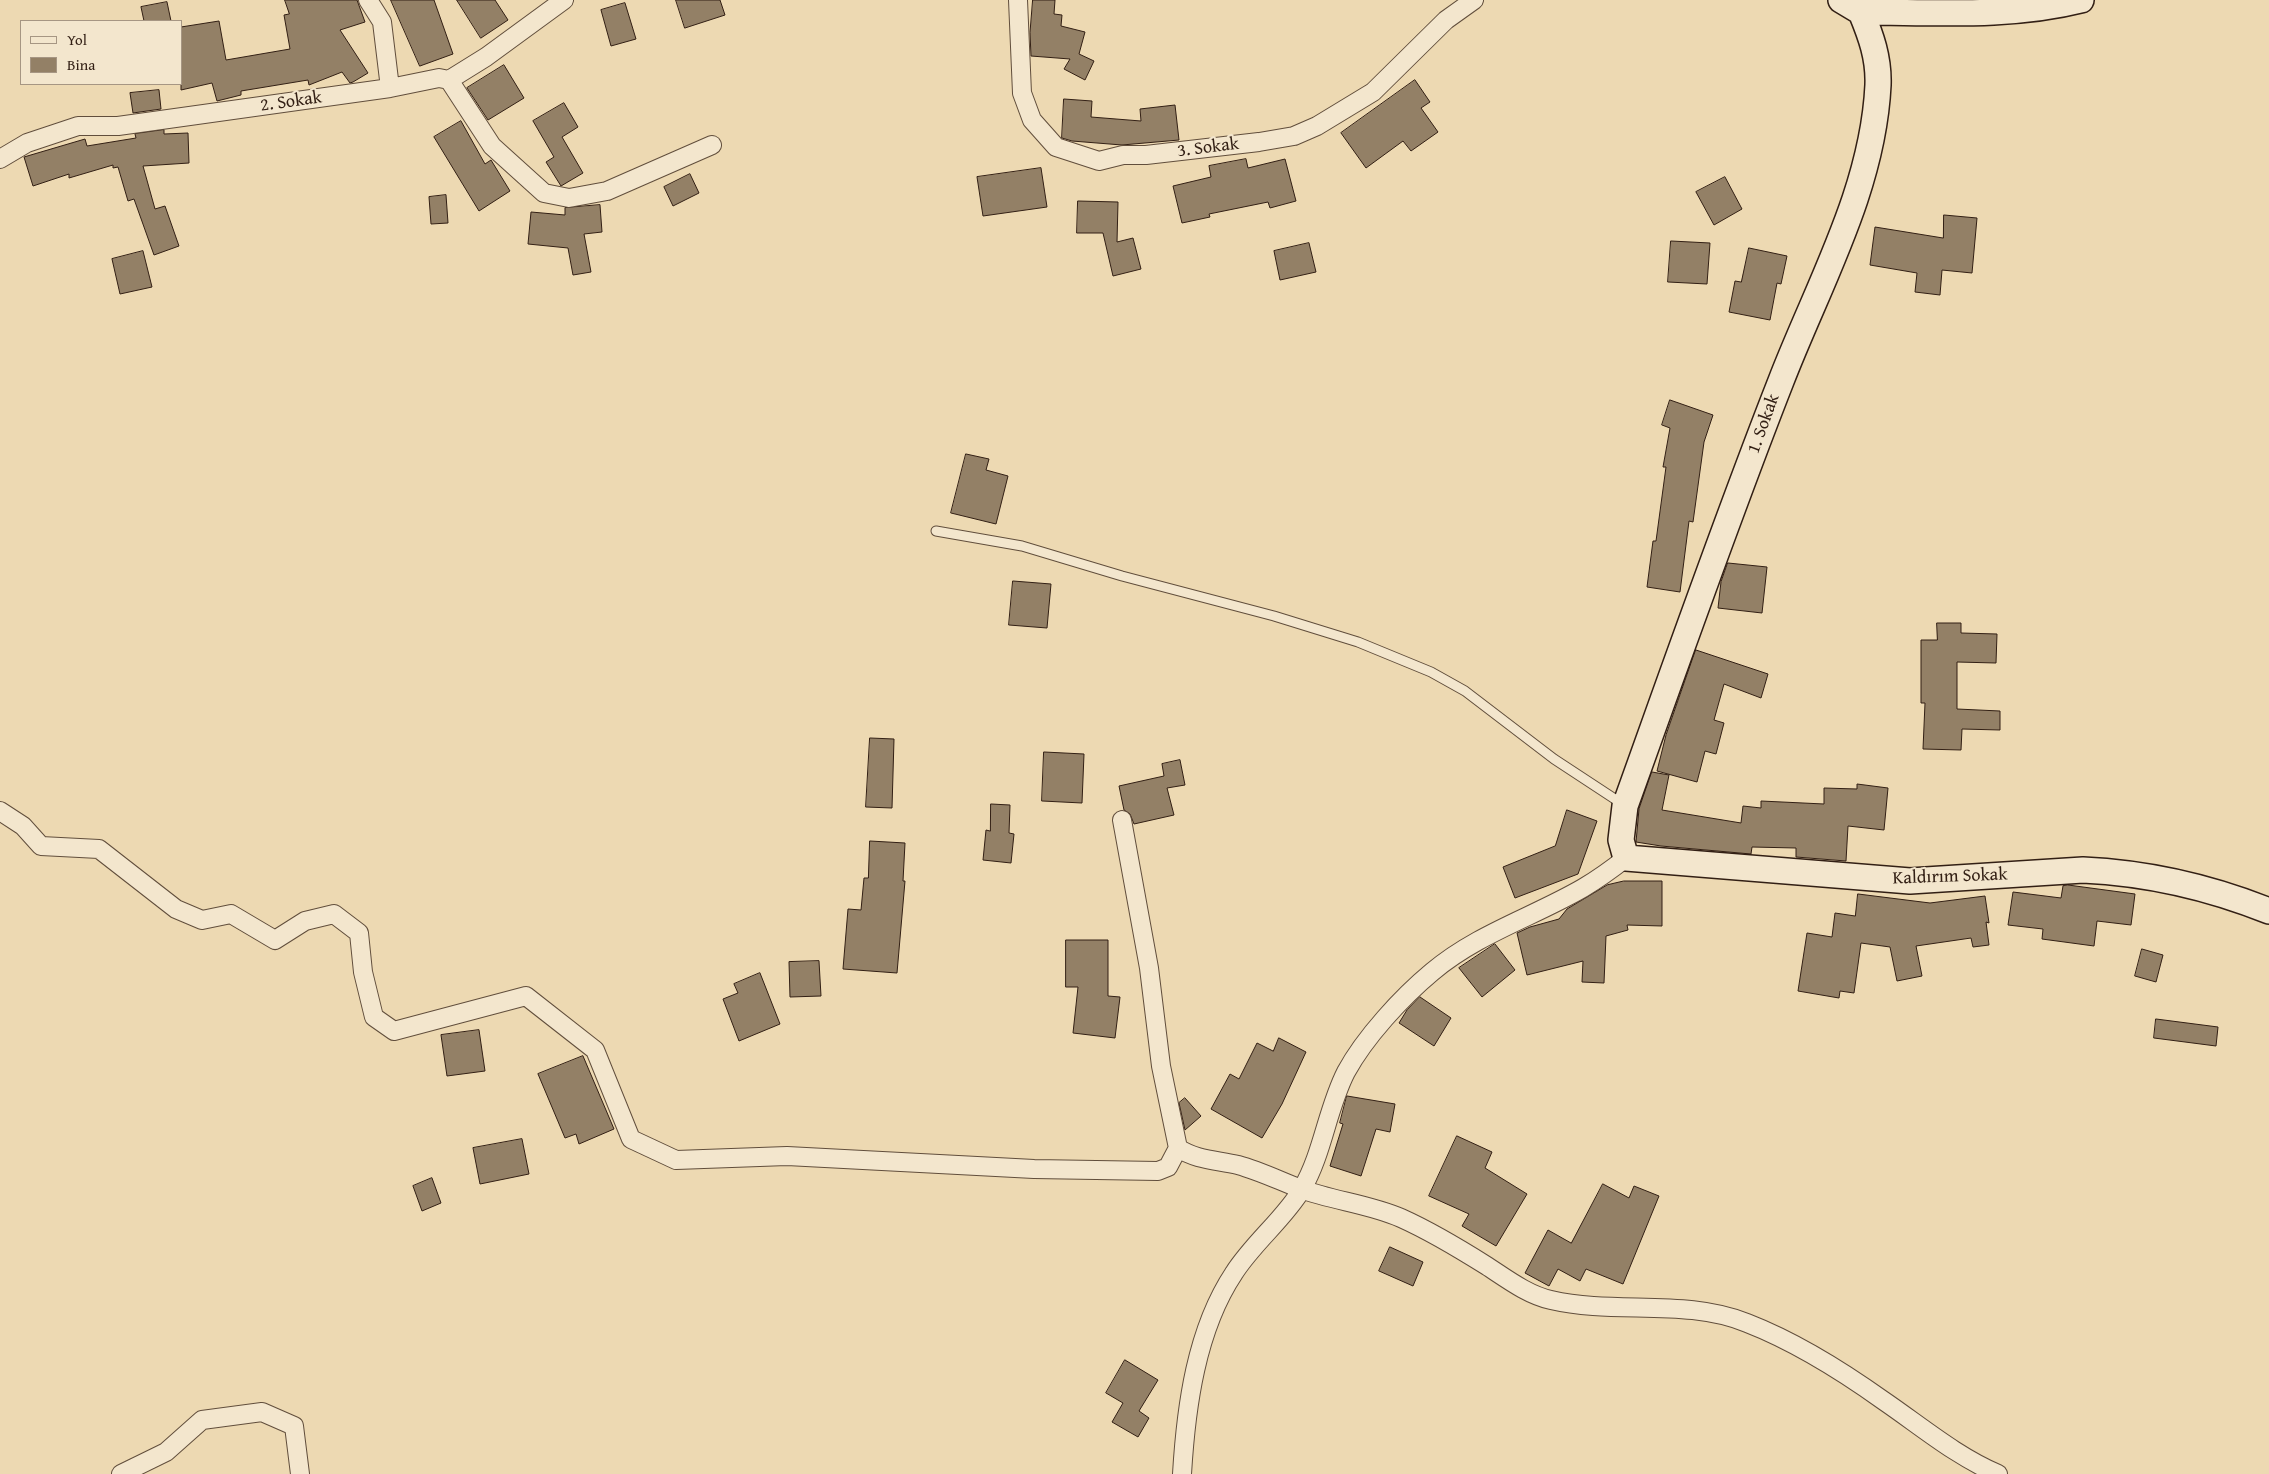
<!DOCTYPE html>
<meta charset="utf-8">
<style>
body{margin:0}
#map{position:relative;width:2269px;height:1474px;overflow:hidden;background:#edd9b2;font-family:"Gentium Book Plus",serif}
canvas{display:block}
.legend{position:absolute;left:20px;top:20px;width:162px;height:65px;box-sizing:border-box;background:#f3e6cd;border:1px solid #a69683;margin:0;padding:6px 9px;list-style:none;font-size:15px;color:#321f14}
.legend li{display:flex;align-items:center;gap:10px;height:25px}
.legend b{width:25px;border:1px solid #a69683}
</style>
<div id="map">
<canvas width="2269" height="1474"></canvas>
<ul class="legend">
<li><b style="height:6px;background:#f3e6cd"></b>Yol</li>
<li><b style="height:14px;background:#938066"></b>Bina</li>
</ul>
</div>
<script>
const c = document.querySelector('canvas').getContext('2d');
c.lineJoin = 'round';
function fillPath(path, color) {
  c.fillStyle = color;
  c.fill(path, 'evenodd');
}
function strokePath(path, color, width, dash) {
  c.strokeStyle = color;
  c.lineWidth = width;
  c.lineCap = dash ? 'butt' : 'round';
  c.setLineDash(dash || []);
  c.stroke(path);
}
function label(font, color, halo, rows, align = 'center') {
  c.font = font + ' "Gentium Book Plus",serif';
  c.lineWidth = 4;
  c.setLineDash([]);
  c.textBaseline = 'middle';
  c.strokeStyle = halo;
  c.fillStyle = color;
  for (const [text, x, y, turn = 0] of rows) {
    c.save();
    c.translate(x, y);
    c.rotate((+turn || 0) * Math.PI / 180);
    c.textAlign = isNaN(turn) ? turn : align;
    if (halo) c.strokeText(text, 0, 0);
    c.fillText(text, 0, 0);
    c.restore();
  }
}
const building = new Path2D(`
 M285,0H357L365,22L340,30L368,73L353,82L350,83L342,72L309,85L308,80L241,91V95L217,101L212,83L181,90V27L219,21L226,60L290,49L284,15L289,14Z
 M391,0H434L453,54L420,66Z
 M457,0H495L508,20L481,38Z
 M676,0H720L725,15L685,28Z
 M1033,0H1055L1054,14L1062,15L1061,26L1085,32L1079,54L1094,61L1085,80L1064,69L1070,59L1031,56L1030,33Z
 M167,2L171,21H144L141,7Z
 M625,3L636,39L611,46L601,10Z
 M504,65L524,98L488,120L467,88Z
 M1415,80L1430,102L1421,108L1438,132L1411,151L1403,141L1366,168L1341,133Z
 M159,90L161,109L133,113L130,93Z
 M1064,99L1092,101L1091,117L1141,121L1140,109L1175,105L1179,140L1122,145L1072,141L1062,138Z
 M564,103L578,127L562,137L583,173L561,186L546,162L554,157L533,121Z
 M461,121L485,164L491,160L510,191L479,211L434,137Z
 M164,130V134L188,133L189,163L143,166L155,209L165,206L179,246L154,255L134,199L128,201L118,167L113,168V165L69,178V174L33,186L24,157L85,139L87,146L136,138L135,134Z
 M1246,159L1248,168L1285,159L1296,201L1270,208L1268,202L1209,214L1210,217L1182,223L1173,186L1211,177L1209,166Z
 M1041,168L1047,207L983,216L977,177Z
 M690,174L699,193L673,206L664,187Z
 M1725,177L1742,209L1714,225L1696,192Z
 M446,195L448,223L431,224L429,197Z
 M1078,201L1118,202L1117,242L1133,238L1141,269L1113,276L1103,233H1077Z
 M600,205L602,232L584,234L591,272L573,275L568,248L528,244L531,212L565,215V208Z
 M1944,215L1977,218L1972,273L1942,270L1940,295L1915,292L1917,273L1870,265L1875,227L1943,238Z
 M1671,241L1710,243L1707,284L1668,282Z
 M1309,243L1316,272L1280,280L1274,251Z
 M1749,248L1787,256L1781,284L1777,283L1770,320L1729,312L1735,281L1741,282Z
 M143,251L152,287L120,294L112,259Z
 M1670,400L1713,415L1704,442L1693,522L1689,521L1680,592L1647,587L1653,541H1656L1666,467H1663L1670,428L1662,425Z
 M966,454L989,459L986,470L1008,476L996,524L951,513Z
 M1728,563L1767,567L1762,613L1718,608L1721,582Z
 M1013,581L1051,584L1047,628L1009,625Z
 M1937,623H1961V633L1997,634L1996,663L1957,662V709L2000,711V730L1962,729L1961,750L1923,749L1925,703H1921V640H1937Z
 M1696,650L1768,674L1761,698L1724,684L1714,720L1724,723L1716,754L1705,751L1697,782L1657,771L1666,735Z
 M870,738L894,739L892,808L866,807Z
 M1044,752L1084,754L1082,803L1042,801Z
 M1180,760L1185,785L1167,788L1174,815L1134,824L1130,814L1124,810L1119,786L1164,776L1162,764Z
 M1652,772L1669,775L1662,810L1741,823L1743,806L1761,808V801L1824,804V788L1857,789V784L1888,788L1884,830L1848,826L1846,861L1796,857V848L1752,847L1751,854L1661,846L1636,842L1639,809Z
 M991,804L1010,805L1009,833L1014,834L1011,863L983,860L986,830L990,831Z
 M1567,810L1597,821L1578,874L1515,898L1503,867L1555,846Z
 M870,841L905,843L903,881H905L897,973L843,969L848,909L861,910L864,878H868Z
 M1624,881H1662V926L1627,925L1628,930L1606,936L1604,983L1582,982L1583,961L1527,975L1517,933L1530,927L1559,919L1567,909L1607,885Z
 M2068,885L2135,894L2131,925L2097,921L2094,946L2042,939L2043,929L2008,925L2013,892L2061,898L2063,886Z
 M1858,894L1930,903L1985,896L1989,923L1986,922L1989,945L1973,947L1971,938L1916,946L1922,976L1897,981L1890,947L1861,943L1854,993L1840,991L1839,998L1798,991L1807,933L1832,937L1835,913L1855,916Z
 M1066,940H1108V996L1120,997L1115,1038L1073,1033L1078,987H1066Z
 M1495,944L1515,970L1482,997L1459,968Z
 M2142,949L2163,955L2156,982L2135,976Z
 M819,961L821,996L790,997L789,962Z
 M760,973L780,1024L739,1041L723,999L738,993L734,984Z
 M1420,997L1451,1018L1434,1046L1399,1023L1407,1010Z
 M2156,1019L2218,1027L2216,1046L2154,1038Z
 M479,1030L485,1071L447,1076L441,1035Z
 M1279,1038L1306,1052L1282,1104L1262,1138L1211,1109L1230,1074L1239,1079L1257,1043L1273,1051Z
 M583,1056L614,1129L579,1144L576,1134L565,1138L538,1074Z
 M1347,1096L1395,1104L1390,1132L1376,1129L1361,1176L1330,1166L1343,1124L1340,1123Z
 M1185,1098L1201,1116L1185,1130L1179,1103Z
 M1457,1136L1492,1152L1485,1168L1527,1194L1496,1246L1462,1226L1469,1214L1429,1196Z
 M522,1139L529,1174L480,1184L473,1148Z
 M432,1178L441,1203L422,1211L413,1186Z
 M1603,1184L1629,1198L1634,1186L1659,1196L1623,1284L1586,1269L1580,1281L1558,1269L1549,1286L1525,1273L1548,1230L1571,1243Z
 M1390,1247L1423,1262L1413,1286L1379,1271Z
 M1125,1360L1158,1380L1139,1411L1149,1418L1138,1437L1112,1422L1123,1403L1106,1393Z`);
const lane = new Path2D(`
 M936,531L1022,546L1122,576L1274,616L1358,642L1431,672L1465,691L1554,759L1624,805`);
const street = new Path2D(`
 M368,0L382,22L390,88
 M1018,0L1022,93L1032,120L1056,147L1099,161L1123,155H1146L1259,142L1294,136L1317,126L1373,92L1446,20L1474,0
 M449,80L492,146L544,193L569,198L607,191L712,145
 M0,159L27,143L78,126H118L390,88L439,78L449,80L486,57L564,0
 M0,811L23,826L41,846L99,849L176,909L202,920L231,914L275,940L305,921L334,914L359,933L363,972L374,1017L394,1031L526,996L595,1050L631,1139L676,1160L787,1156L1034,1169L1158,1171L1168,1167L1178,1148
 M1122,820L1149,968L1161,1066L1178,1148C1196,1160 1217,1160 1238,1165C1260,1171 1280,1181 1301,1189C1334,1201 1369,1204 1401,1218C1430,1231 1460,1249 1487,1266C1507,1279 1528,1295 1551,1300C1615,1315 1686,1298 1747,1323C1796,1342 1842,1371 1884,1401C1922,1427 1956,1456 1998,1474
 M121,1474L166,1452L202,1420L262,1412L294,1426L300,1474
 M1182,1474C1186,1407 1196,1330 1234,1273C1253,1243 1285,1218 1302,1189C1323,1153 1327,1109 1346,1072C1365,1037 1402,997 1432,972C1477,934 1533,917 1583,888C1598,879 1612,869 1626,858`);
const secondary = new Path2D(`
 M1841,0L1861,12C1871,36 1879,58 1878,85C1873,190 1818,285 1781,381C1726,521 1676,664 1625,806L1621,840L1626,858L1910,881L2083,870C2148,873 2209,887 2269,911
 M1861,12C1933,12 2010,18 2081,0`);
const streetNames = [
 ["2. Sokak",291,102,-8],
 ["3. Sokak",1208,148,-7],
 ["1. Sokak",1764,424,-70],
 ["Kaldırım Sokak",1950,877,-2]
];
fillPath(building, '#938066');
strokePath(building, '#321f14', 1);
strokePath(lane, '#614e3c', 11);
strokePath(street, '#614e3c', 20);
strokePath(secondary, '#321f14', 28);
strokePath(lane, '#f3e6cd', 9);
strokePath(street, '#f3e6cd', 18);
strokePath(secondary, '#f3e6cd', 25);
label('18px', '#321f14', '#f3e6cd', streetNames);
</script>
